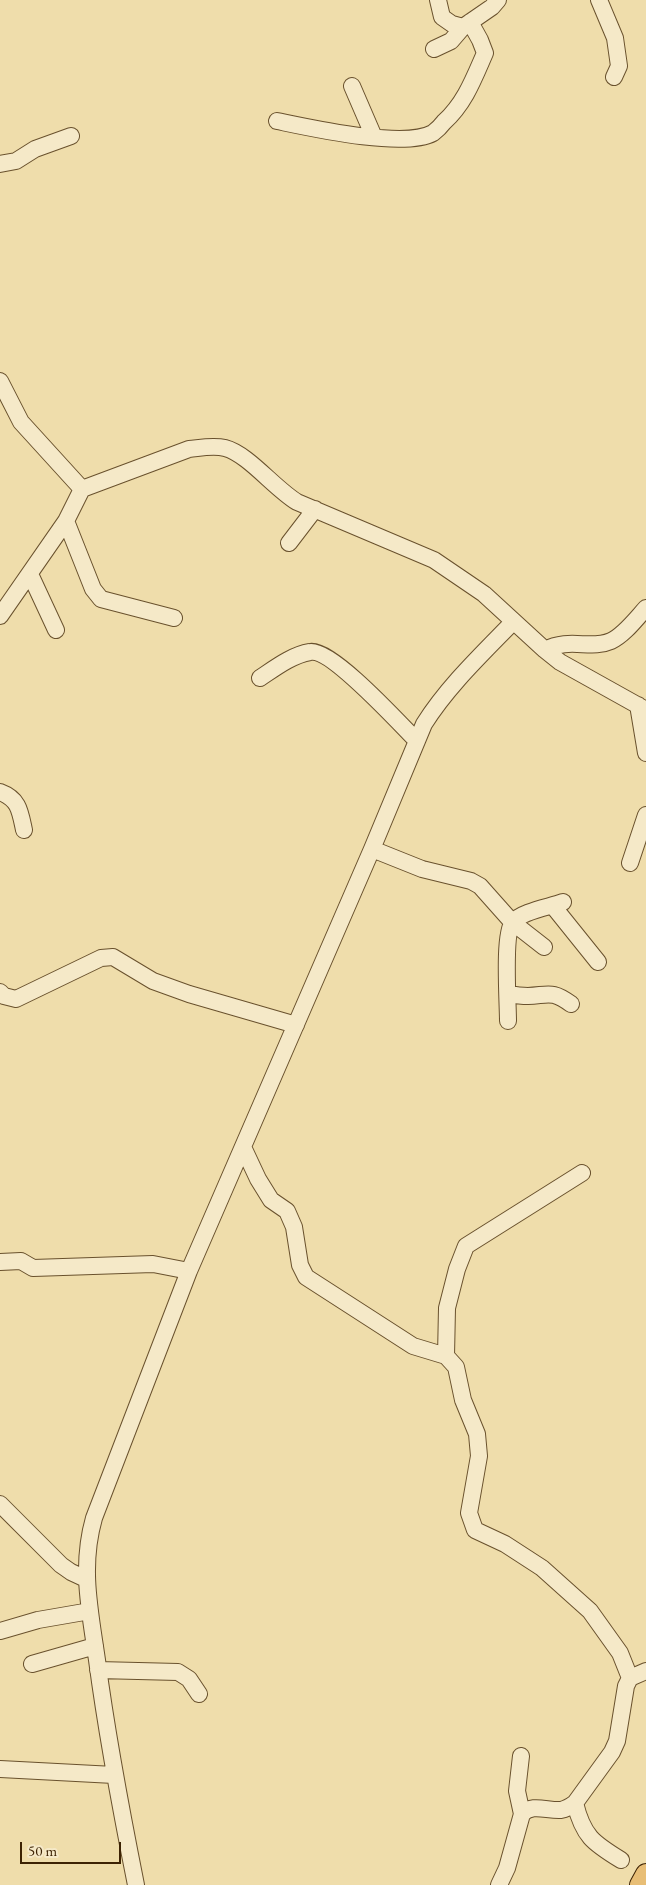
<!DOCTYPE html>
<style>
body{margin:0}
#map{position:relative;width:646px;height:1885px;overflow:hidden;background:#efddab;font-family:"EB Garamond",serif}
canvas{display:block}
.scale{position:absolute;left:20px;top:1842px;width:101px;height:22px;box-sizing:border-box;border:2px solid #3c2203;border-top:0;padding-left:6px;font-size:15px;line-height:18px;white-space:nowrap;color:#3c2203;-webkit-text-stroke:4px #f5e9c8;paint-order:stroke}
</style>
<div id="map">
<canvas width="646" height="1885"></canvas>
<div class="scale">50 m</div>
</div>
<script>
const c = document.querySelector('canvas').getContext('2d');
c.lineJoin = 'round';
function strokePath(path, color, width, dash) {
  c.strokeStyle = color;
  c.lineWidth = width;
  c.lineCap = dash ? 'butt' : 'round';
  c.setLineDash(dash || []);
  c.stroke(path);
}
const minor = new Path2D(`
 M438,0L442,17L452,24L463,27L492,7L498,0
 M599,0L615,38L619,66L614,77
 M434,49L451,41L463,27
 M352,86L374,137
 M277,121C311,128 404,149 433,133C437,130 441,126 444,122C465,103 474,78 485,53L480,40L470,22
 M0,164L16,161L35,149L71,136
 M0,381L21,422L82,489
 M66,521L93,589L101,599L174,618
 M289,543L315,509
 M30,574L56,630
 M0,616L66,521L82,489L189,449C200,448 213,445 225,448C248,454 274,488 297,502L434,560L484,594L545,650L560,662L646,710
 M545,650C569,637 591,650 611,641C624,635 636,619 646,608
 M260,678C275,668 292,655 310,652C331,648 400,724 417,741
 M638,705L646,753
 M0,792C19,799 20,811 24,830
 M372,849L422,869L471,881L480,886L512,922L544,947
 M630,863L646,815
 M553,906L598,962
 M0,992L4,996L16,999L101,958L113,957L153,981L189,994L296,1025
 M508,994C514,995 522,996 528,996C549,995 552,990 571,1004
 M508,1021C508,1003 503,933 513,922C522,911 550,907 563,902
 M243,1147L258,1179L271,1200L287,1211L294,1227L300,1265L306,1277L413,1346L446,1356L456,1367L463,1400L477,1434L479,1456L469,1513L475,1530L505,1544L542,1568L590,1611L620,1653L630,1678
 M0,1262L21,1261L33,1268L153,1264L189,1271
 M446,1356L447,1308L457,1269L466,1246L582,1173
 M0,1504L61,1565L71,1572L86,1579
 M0,1631L38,1620L90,1611
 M32,1664L95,1646
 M98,1670L178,1672L189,1679L199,1694
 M521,1756L517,1791L522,1814
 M0,1769L114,1775
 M575,1803C583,1836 593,1843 621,1860
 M136,1885C121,1810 107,1736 97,1660C90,1611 80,1567 94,1518L189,1271L372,849L424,724C448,686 482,654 513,622
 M499,1885L507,1868L522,1814C532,1803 547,1811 561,1810C566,1809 571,1806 575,1803L612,1752L617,1741L626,1686L630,1678L646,1671`);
const major = new Path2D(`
 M640,1885L646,1874`);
strokePath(minor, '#69512d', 18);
strokePath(major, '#3c2203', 22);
strokePath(minor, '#f5e9c8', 16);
strokePath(major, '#e8be76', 20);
</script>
